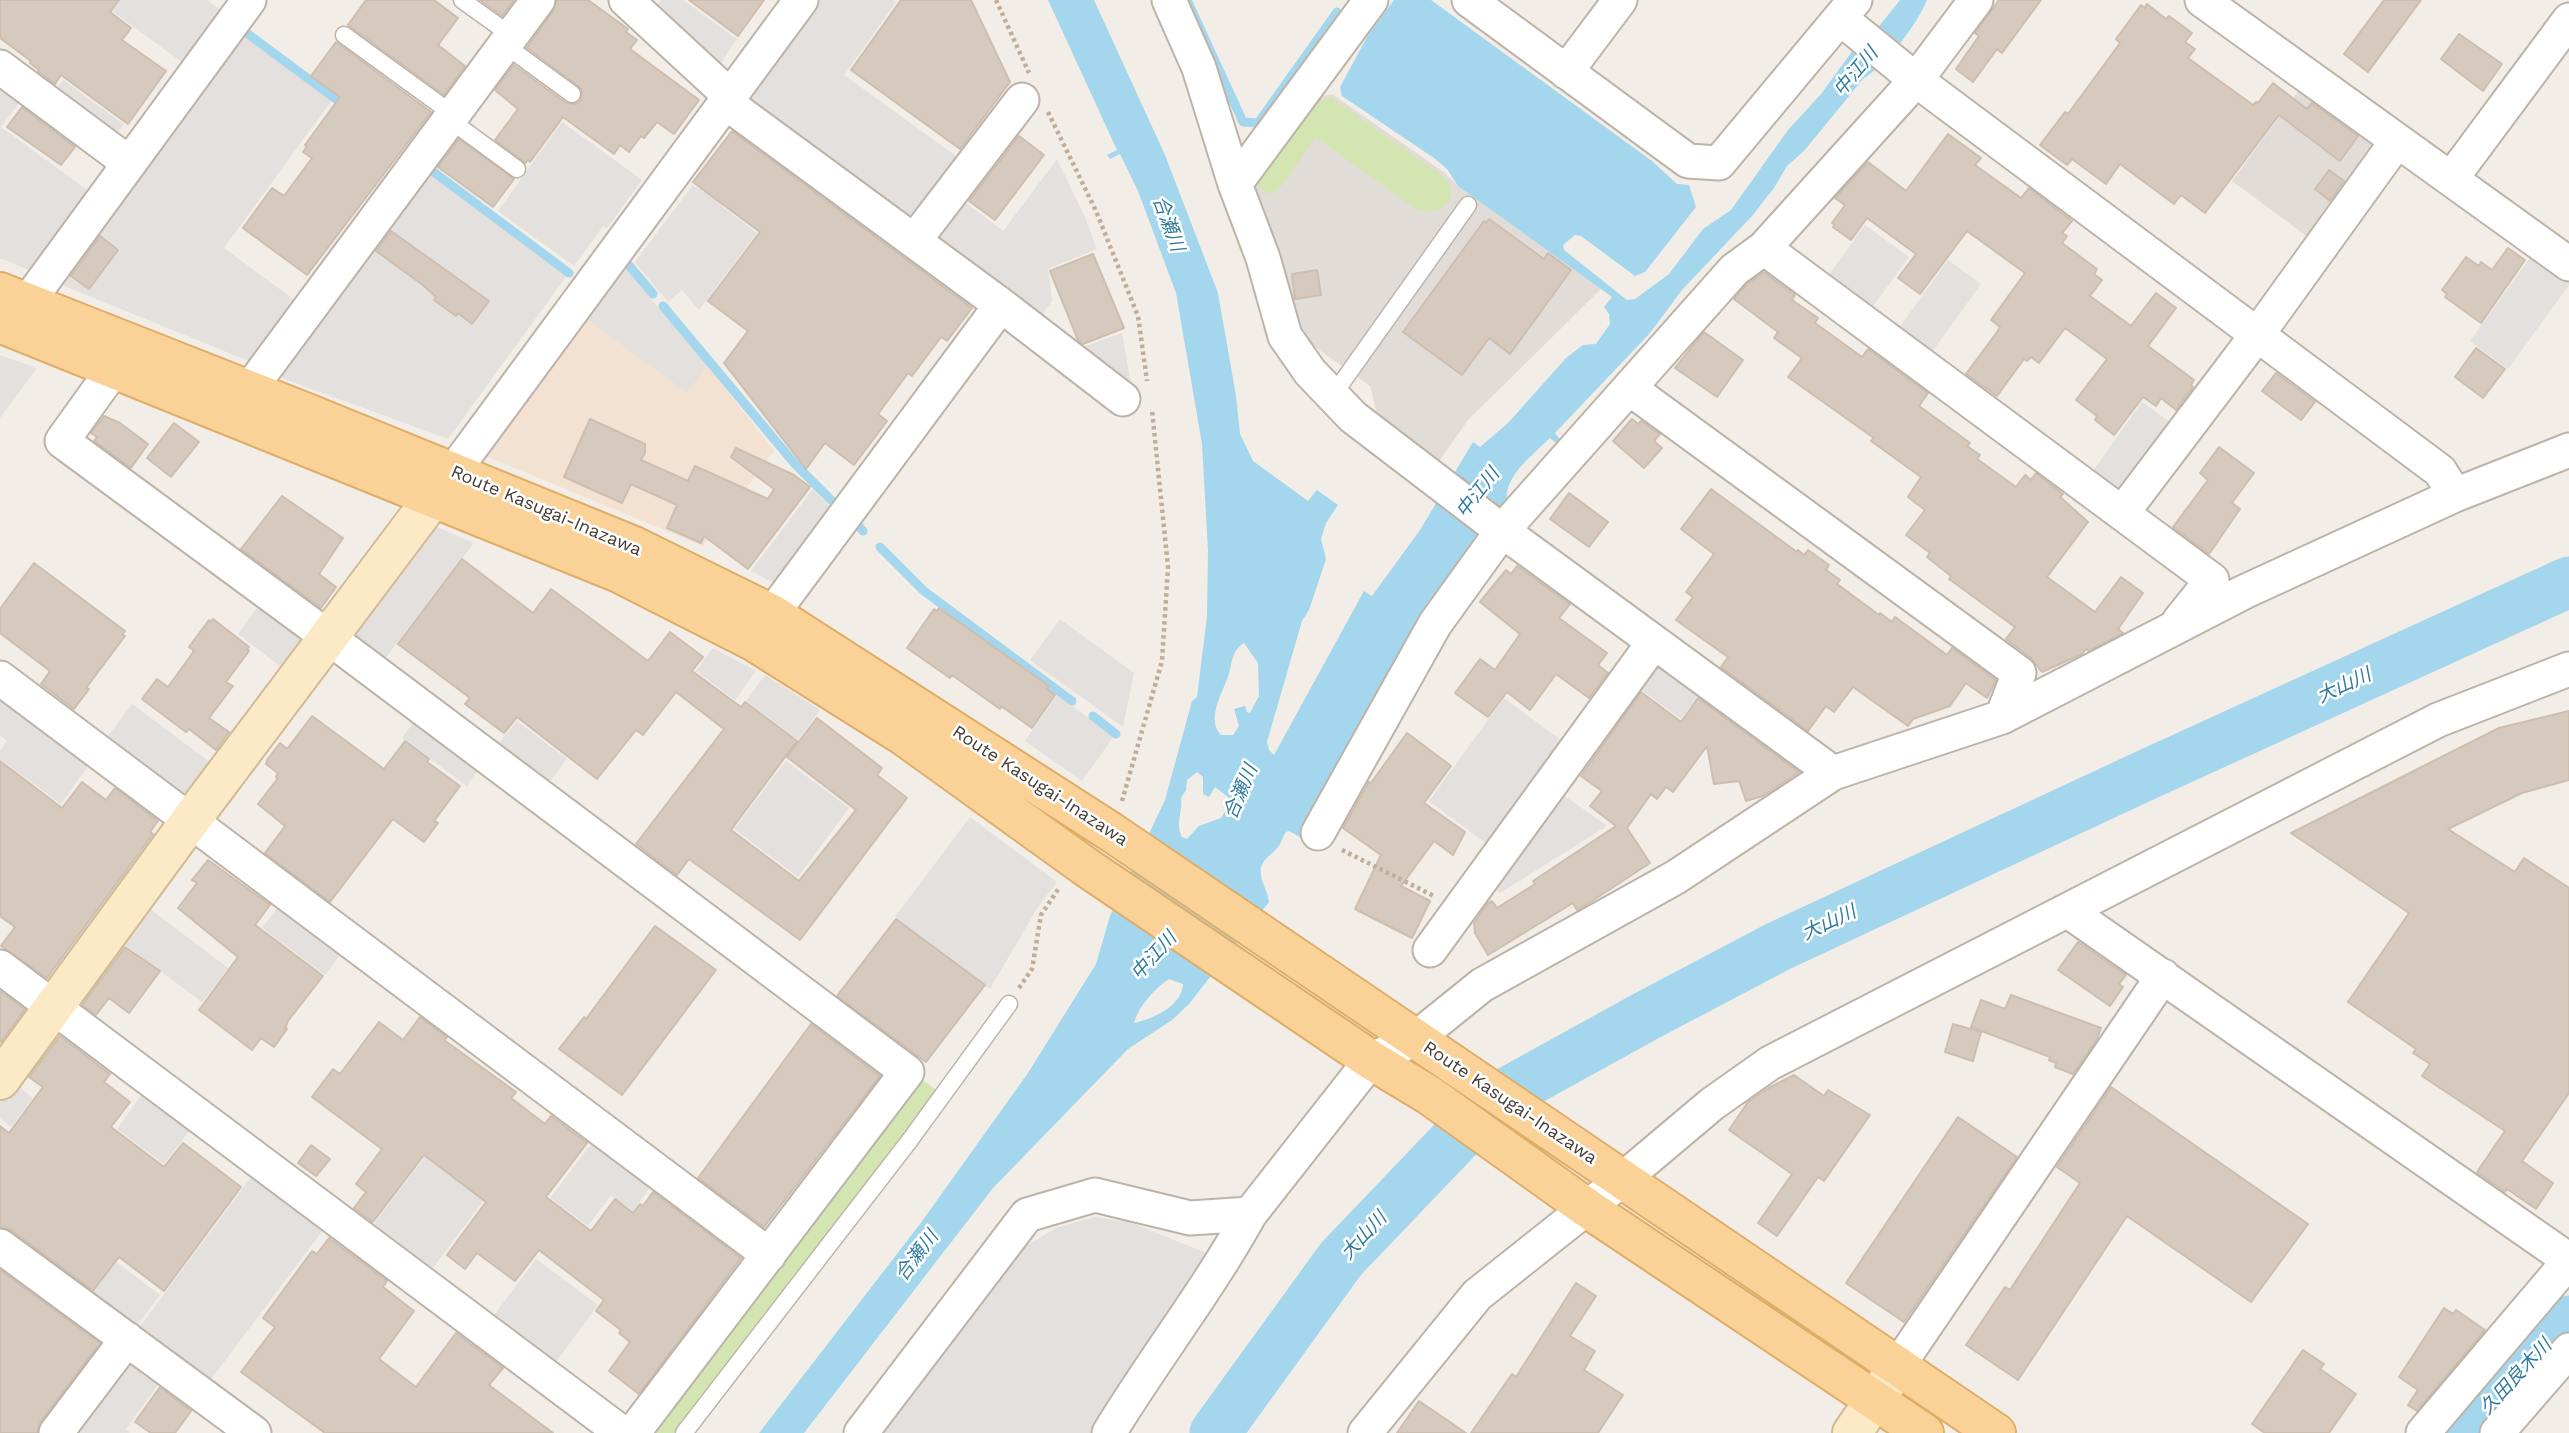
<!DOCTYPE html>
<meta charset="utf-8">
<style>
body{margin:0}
canvas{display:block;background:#f2ede6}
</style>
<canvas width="2569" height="1433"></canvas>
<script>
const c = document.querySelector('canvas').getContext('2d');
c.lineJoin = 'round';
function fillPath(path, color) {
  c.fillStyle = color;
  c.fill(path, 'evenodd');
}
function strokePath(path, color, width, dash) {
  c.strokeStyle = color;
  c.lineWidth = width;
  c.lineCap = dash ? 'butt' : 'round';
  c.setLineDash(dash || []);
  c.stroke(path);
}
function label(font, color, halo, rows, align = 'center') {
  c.font = font + ' "Work Sans","Noto Sans JP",sans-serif';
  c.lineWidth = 5;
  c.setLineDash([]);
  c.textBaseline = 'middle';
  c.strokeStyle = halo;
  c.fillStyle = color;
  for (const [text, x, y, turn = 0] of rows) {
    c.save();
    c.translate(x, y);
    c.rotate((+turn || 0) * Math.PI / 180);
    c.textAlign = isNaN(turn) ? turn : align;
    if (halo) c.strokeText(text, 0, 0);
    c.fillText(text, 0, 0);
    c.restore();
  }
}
const commercial = new Path2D(`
 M584,317L687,393L708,366L774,451L703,546L486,456Z`);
const industrial = new Path2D(`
 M2303,85L2376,139L2378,150L2312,240L2232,181Z
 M1332,94L1445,173L1458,186L1601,289L1468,420L1438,463L1378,418L1370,386L1298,335L1251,184L1317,97Z`);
const green = new Path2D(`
 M1332,98L1441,175L1448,182L1452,196C1439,212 1438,213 1417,210L1316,137L1279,189L1269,194L1258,186L1259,178L1319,100Z
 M918,1077L938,1091L674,1433H646Z`);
const parking = new Path2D(`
 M120,0H207L222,11L183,63L112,11Z
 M661,0H683L737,39L721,63L656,7Z
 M819,0H893L896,2L844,75L963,161L909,221L752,108L750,95Z
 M235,29L332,100L224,248L300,304L256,364L52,281Z
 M63,80L124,124L113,139L52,95Z
 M0,89L19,103L1,127L98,198L41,275L0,258Z
 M562,122L642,180L607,228L603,226L574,266L498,211Z
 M1057,159L1084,215L1097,249L1048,269L1052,301L1037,322L935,243V228L958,197L1003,231Z
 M428,173L568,274L448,439L279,377Z
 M704,183L727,200L723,207L757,233L699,310L682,290L668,302L635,262L693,185L699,189Z
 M1865,225L1909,257L1869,312L1825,280Z
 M2534,252L2569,277V285L2508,369L2470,341Z
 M1948,260L1981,284L1929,356L1896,332Z
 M620,262L708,366L687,393L581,315Z
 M1122,333L1130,379L1120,383L1075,350Z
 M0,355L37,368L0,418Z
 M2142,402L2177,427L2117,495L2090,475Z
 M813,489L831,508L774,583L751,571Z
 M432,525L474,543L384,660L349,634Z
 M262,601L306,634L281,667L238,634Z
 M1060,619L1134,673L1123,727L1030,660Z
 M713,648L756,671L735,700L696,671Z
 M1663,663L1702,690L1681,719L1635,685L1650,665Z
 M765,675L820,710L798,740L746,701Z
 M1057,695L1114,736L1082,781L1025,741Z
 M1504,698L1569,746L1494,849L1429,801Z
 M0,700L88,766L61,804L0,759V751L7,741L0,735Z
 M132,704L211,763L184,799L105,740Z
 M416,719L480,767L467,786L402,738Z
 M517,721L567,759L548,784L497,745Z
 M786,761L849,808L798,877L734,829Z
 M1558,791L1607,826L1500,893L1489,885Z
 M970,817L1057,882L1036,910L990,989L895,917Z
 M280,904L343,951L325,975L262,928Z
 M146,906L228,968L202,1002L120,941Z
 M14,1083L33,1098L11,1127L0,1118V1101Z
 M145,1090L193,1126L164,1164L117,1129Z
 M596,1138L654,1182L633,1211L611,1195L588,1226L550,1198Z
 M433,1146L492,1189L433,1268L374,1224Z
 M255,1172L327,1225L209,1382L138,1329Z
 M1095,1217L1129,1222L1204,1252L1205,1265L1093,1433H879L995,1283L1026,1246L1058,1227Z
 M536,1259L598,1305L556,1362L494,1315Z
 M116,1262L160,1295L136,1327L92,1294Z
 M123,1358L163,1378L126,1429L130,1433H68Z`);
const water = new Path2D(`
 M1048,0H1094L1165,155L1218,293L1236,396L1240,434L1253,461L1308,501L1317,490L1338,505L1326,523L1321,539L1326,559L1309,610L1302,621L1267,742L1269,750L1274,755L1364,591L1372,596L1420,530L1473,442L1480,447L1508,423L1566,358L1583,345L1596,344L1610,324L1609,314L1604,307L1612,297L1458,186L1447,169L1434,158L1342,96L1340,87L1367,37L1394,0H1431L1652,161L1677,184L1689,185L1696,207L1645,272L1635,276L1581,236L1575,235L1563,245L1564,250L1627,300L1635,299L1669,274L1703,229L1731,210L1788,130L1821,94L1859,42L1876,30L1900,0H1927C1916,26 1887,64 1863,79L1804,151L1787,166L1774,188L1752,216L1682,290L1650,333L1555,433L1560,439L1556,443L1550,438C1534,454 1504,476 1507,500L1439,593L1428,602L1326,786L1307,835L1300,837L1289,831L1286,832C1282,837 1282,842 1278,847C1270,857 1259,860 1261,875C1262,885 1268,891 1269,902L1189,1004L1172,1020L1128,1049L993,1188L804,1433H759L920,1224L1028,1073L1096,964L1110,916L1165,800L1192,701L1197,697L1207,616L1208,551L1202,444L1176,293L1138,191L1120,154L1110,159L1107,155L1117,150ZM1244,643L1258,663L1259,696L1250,713L1247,712L1245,706L1234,709L1239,726L1233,735H1221C1206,720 1222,693 1228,677C1232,665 1231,651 1244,643ZM1197,772L1203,777V794L1209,797L1215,787L1228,797L1229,805L1221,818L1199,826L1187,839L1182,837C1175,823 1183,812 1181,798L1186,790L1187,780ZM1169,979L1183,984C1182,1006 1153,1019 1134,1023C1139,1006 1154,989 1169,979Z`);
const stream = new Path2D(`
 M1187,0L1243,122L1258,123L1337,12
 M240,28L345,106
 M427,167L569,273
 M626,262L653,294
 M663,306L795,464L831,500
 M856,523L863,531
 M880,547L924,591L1072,701
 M1093,716L1116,734`);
const river = new Path2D(`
 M1215,1433L1341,1259L1492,1101L1648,1015L1779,946L2146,775L2569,582
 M2463,1433C2498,1394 2535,1359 2569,1321`);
const building = new Path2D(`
 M0,0H119L110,12L131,28L122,40L166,71L128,124L61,75L55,84L38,71L39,70L30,63L31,61L0,38Z
 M366,0H434L458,18L438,45L465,66L444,95L348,25Z
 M480,0H514L502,16Z
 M557,0H588L628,29L626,32L637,40L630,49L699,100L674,134L657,122L644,138L641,136L629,152L620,145L614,154L563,117L530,162L528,160L525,163L495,140L518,109L495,90L514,65L566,103L576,104L581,100L582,90L578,86L527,48L553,11Z
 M689,0H764L738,36Z
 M901,0H971L1010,82L960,149L851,70Z
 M1999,0H2041L2002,53L1997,49L1973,82L1956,69L1979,36L1975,33Z
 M2384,0H2421L2368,72L2344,54Z
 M2147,4L2166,19L2169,16L2192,33L2185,42L2195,49L2188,58L2253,105L2256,102L2258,103L2273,83L2307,109L2312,103L2358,136L2340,161L2279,115L2205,213L2181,195L2174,204L2120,164L2106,184L2072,159L2067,165L2040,145L2065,112L2068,114L2120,43L2116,39L2141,5L2145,8Z
 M2459,34L2502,64L2483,91L2441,59Z
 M336,42L431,112L307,275L243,228L272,188L284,196L312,158L303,152L307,146L305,145L340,97L311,76Z
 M22,107L75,147L61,165L7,127Z
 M732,131L972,308L947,341L941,337L912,376L908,373L878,414L887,421L854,465L825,443L806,469L724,363L748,331L708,301L760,232L693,182Z
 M1948,134L1981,158L1975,165L2021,198L2029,188L2072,221L2062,233L2067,236L2062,243L2097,269L2094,274L2102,280L2090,296L2131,326L2156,293L2176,308L2148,346L2194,380L2191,385L2193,387L2176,410L2161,398L2156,406L2143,397L2114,435L2095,420L2097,416L2076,400L2107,359L2065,328L2039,363L2031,357L2027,361L2024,359L1997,396L1966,374L1997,332L2000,327L1991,320L2025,273L1967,231L1920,294L1898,278L1916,254L1867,218L1851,240L1833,227L1835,225L1832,223L1845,205L1835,198L1868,162L1906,191Z
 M1019,136L1044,155L995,220L969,201Z
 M459,139L514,179L493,207L438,167Z
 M2329,170L2344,181L2330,201L2315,189Z
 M1489,219L1544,259L1548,253L1571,270L1510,354L1489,338L1462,375L1403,332L1484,221L1486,223Z
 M391,231L489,301L472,324L458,313L456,316L434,300L436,297L423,285L376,251Z
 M100,236L118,250L89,289L71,276Z
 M2508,248L2525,260L2481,323L2445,297L2447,294L2442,290L2466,257L2479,266L2481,262L2492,270Z
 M1093,254L1124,328L1083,344L1078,340L1050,271Z
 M1317,270L1321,295L1295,299L1292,274Z
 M1764,272L1795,295L1792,300L1818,318L1815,323L1862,357L1868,349L1928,393L1919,406L1970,443L1967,446L1980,455L1977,459L2016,487L2025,475L2031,480L2036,473L2063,494L2060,497L2088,522L2047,577L2095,612L2121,577L2143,593L2118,629L2123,633L2089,651L2086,649L2082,654L2042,672L2030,657L2006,639L2015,627L1949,579L1951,576L1927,557L1930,553L1906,535L1925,510L1908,497L1921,477L1871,441L1874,438L1788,377L1802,358L1774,338L1778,332L1734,299L1747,284Z
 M1704,332L1743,360L1717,397L1675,368Z
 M2476,348L2505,369L2483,398L2455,377Z
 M2276,373L2315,402L2301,420L2262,391Z
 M104,416L120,423L148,444L131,468L94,441L97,437L91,433Z
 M590,419L645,444V453L641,460L688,481L695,466L768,499L774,489L731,457L736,448L794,475L810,487L748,569L704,536L701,543L667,528L677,505L631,484L622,503L564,477Z
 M1632,419L1638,424L1641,421L1660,434L1654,441L1662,448L1644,468L1613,441Z
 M174,423L199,442L171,477L147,458Z
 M2219,447L2254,473L2232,503L2240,509L2209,554L2173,527L2208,480L2200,473Z
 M1711,489L1797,552L1798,550L1804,555L1808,550L1829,565L1826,570L1840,580L1837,584L1879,615L1880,613L1892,622L1895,617L1947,655L1952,648L1996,680L1987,698L1966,683L1950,706L1913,719L1908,726L1853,687L1834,712L1826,706L1808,731L1721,667L1728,657L1676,620L1693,597L1686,592L1714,554L1681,529Z
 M1569,493L1608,522L1589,547L1550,519Z
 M282,496L343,538L319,574L336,587L321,608L241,549Z
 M462,559L533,613L551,589L648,661L670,632L703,657L692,671L741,707L745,702L797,741L731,830L799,881L856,810L787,757L817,718L882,768L877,775L907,798L800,940L689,859L677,875L636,844L724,729L676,692L643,735L636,730L597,779L517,717L504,733L465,704L470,698L398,644Z
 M34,563L125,631L122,634L125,636L86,688L89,689L74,709L41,684L50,671L0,633V609Z
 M1517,566L1570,604L1559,618L1607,653L1598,665L1608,673L1589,698L1556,674L1530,710L1507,692L1488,717L1455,693L1480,659L1495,670L1520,634L1480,602L1506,570L1511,574Z
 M939,608L1049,686L1047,689L1055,695L1032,728L1001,706L1000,709L952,675L950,678L907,648L934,609L937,611Z
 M213,619L249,647L247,649L249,651L226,682L233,686L209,718L229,732L216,750L189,729L186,732L142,699L157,679L168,687L194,651L189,647L209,620L211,622Z
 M1641,692L1681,722L1698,698L1799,772L1763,796L1746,801L1739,781L1714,784L1707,746L1673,792L1666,787L1657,799L1651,794L1627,828L1650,863L1589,903L1577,910L1573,903L1488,955L1475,933L1474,923L1488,903L1492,901L1497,908L1535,884L1533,881L1616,826L1590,806L1602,791L1581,776Z
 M2569,711V780L2522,793L2448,829L2515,872L2524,858L2569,888V1093L2522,1161L2553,1183L2536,1209L2507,1189L2505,1192L2477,1172L2505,1131L2422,1076L2430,1064L2413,1053L2416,1049L2348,1002L2409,913L2291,833L2499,728Z
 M312,716L384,769L405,741L429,759L427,762L460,786L434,821L438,823L424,842L393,819L330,902L265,853L285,826L258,804L278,778L276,777L278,773L266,764L267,760L280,743L287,749Z
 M1407,733L1451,766L1424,803L1465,832L1453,855L1434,841L1401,886L1430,901L1412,938L1355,909L1381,855L1343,828L1369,782L1371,783Z
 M0,761L62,808L82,782L106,800L115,788L158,821L150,832L153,834L47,978L1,946L15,927L0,916Z
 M208,860L270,905L255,925L323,976L288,1021L285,1028L287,1029L274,1047L261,1038L252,1050L199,1010L238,957L178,908L197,883L192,880Z
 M896,919L985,985L926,1062L837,996Z
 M655,926L716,970L622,1095L559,1049L584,1017L586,1019Z
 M2078,942L2126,975L2119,984L2123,987L2110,1006L2058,970Z
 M125,947L160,971L129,1013L109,998L96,1015L82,1005Z
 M0,991L25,1009L1,1042L0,1041Z
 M2011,995L2101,1028L2097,1039L2073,1074L2055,1067L2056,1063L2049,1060L2050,1057L1971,1027L1981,1000L2005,1009Z
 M420,1017L447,1037L444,1040L516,1092L511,1098L545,1124L551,1116L587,1143L546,1197L591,1231L615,1199L633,1213L640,1204L643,1206L653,1192L741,1258L639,1394L609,1371L630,1342L619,1333L621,1330L596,1311L604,1300L539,1250L515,1281L477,1253L465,1269L447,1255L486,1202L424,1155L373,1222L354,1208L366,1192L356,1184L382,1149L312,1097L333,1069L340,1074L379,1022L403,1040Z
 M811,1024L880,1076L764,1227L698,1178Z
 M1953,1024L1981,1032L1973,1061L1945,1052Z
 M60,1036L110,1074L104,1082L130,1102L111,1127L164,1167L183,1143L241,1187L164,1291L119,1257L93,1291L11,1230L0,1227V1126L9,1133L43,1087L29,1077Z
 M1794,1075L1824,1096L1828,1090L1870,1115L1824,1181L1818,1177L1777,1236L1758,1223L1792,1174L1729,1130L1748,1102L1767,1089Z
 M2111,1087L2308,1224L2251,1302L2127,1216L2018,1380L1966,1345L2005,1287L2010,1290L2080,1183L2057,1167Z
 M1958,1117L2017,1157L1904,1322L1846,1283Z
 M311,1145L330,1159L316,1176L298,1163Z
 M329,1238L387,1281L383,1287L414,1311L379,1359L416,1387L456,1333L503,1368L489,1385L553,1433H325L241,1372L275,1327L263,1318L312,1251L317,1254Z
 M0,1270L100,1343L41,1421L37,1433H0Z
 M1576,1283L1596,1296L1570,1336L1595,1351L1584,1370L1623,1395L1598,1433H1471L1512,1374L1516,1377Z
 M2444,1308L2453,1314L2456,1310L2485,1330L2417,1411L2408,1405L2418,1390L2399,1377Z
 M2303,1350L2324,1364L2320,1369L2356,1394L2329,1433H2265L2252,1424Z
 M160,1387L191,1411L175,1433H151L135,1422Z
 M1419,1401L1466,1433H1397Z`);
const path = new Path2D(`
 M996,0L1029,73
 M1048,112L1096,211L1138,316L1147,381
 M1122,801L1162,661L1168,567L1152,410
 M1342,850L1434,896
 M1019,988L1032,969L1041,915L1059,888`);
const lane = new Path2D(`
 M462,0L512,36
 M344,35L454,115
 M505,45L572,94
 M450,120L517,169
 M1333,395L1468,205
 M684,1433L910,1140L1009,1004`);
const street = new Path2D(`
 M626,0L730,96
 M1169,0L1199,68L1235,184L1263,258L1285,336L1310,372L1353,417L1493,524L1833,773
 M1469,0L1688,161L1719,163L1855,0
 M2202,0L2569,264
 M1840,18L1916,80L2440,471L2455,495
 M0,67L129,163
 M1566,72L1620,0
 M725,102L1001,305L1123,399
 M2451,179L2569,20
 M1235,184L1371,0
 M914,241L1022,100
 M1764,248L2212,580L2179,621
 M27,303L249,0
 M113,370L62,441L328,637L907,1072L633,1433
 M1629,388L2019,673L2002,717
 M249,390L538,0
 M439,491L801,0
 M2123,512L2257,335L2397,141
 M772,614L1001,305
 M0,678L769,1255
 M1318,833L1435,624L1502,531L1734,270L1764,248L1916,80L1976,0
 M2068,911L2569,1260
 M1430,950L1654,642
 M0,967L622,1433
 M0,1246L254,1433
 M1898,1366L2163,976
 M56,1433L127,1339
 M861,1433L1027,1215L1095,1195L1190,1218L1250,1214L1371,1060L1415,1039L1482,985L1676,877L1833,773L2002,717L2244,592L2455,495L2569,450
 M1109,1433C1154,1359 1208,1290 1250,1214
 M1365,1433L1477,1295L1623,1179L1712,1104L1770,1063L2438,720L2569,669
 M2423,1433L2569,1261
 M2497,1433L2569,1350`);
const secondary = new Path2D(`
 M0,1080L190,821L433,498
 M1852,1433L1898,1366`);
const primary = new Path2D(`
 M0,292L307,413L634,546L772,614L1111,832L1996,1433
 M0,323L619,573L753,641L904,736L1086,867L1371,1060L1429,1095L1587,1208L1924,1433`);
const streetNames = [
 ["Route Kasugai-Inazawa",546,511,23],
 ["Route Kasugai-Inazawa",1040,786,33],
 ["Route Kasugai-Inazawa",1510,1103,34]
];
const waterNames = [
 ["中江川",1856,72,-50],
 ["合瀬川",1168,224,70],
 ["中江川",1478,493,-52],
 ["大山川",2344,686,-25],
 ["合瀬川",1241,792,-67],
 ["大山川",1829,923,-25],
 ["中江川",1154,956,-48],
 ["大山川",1364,1236,-47],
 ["合瀬川",917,1256,-53],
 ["久田良木川",2516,1377,-47]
];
fillPath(commercial, '#f3e1d1');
fillPath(industrial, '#e1dcd7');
fillPath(green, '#d3e5b0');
fillPath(parking, '#e3e0de');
fillPath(water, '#a4d7ed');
strokePath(stream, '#a4d7ed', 9);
strokePath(river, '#a4d7ed', 51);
fillPath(building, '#d6cabf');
strokePath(building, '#cebeaf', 2);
strokePath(lane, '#bdb3a9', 19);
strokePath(street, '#bdb3a9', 37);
strokePath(secondary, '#d0bb97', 42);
strokePath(primary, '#dead68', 42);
strokePath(path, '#beae9b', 4.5, [3.5, 3.5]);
strokePath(lane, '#fff', 16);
strokePath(street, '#fff', 33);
strokePath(secondary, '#fce9c6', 38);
strokePath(primary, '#fad297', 38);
label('18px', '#443d35', '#fff', streetNames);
label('italic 19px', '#307a9c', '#fff', waterNames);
</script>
